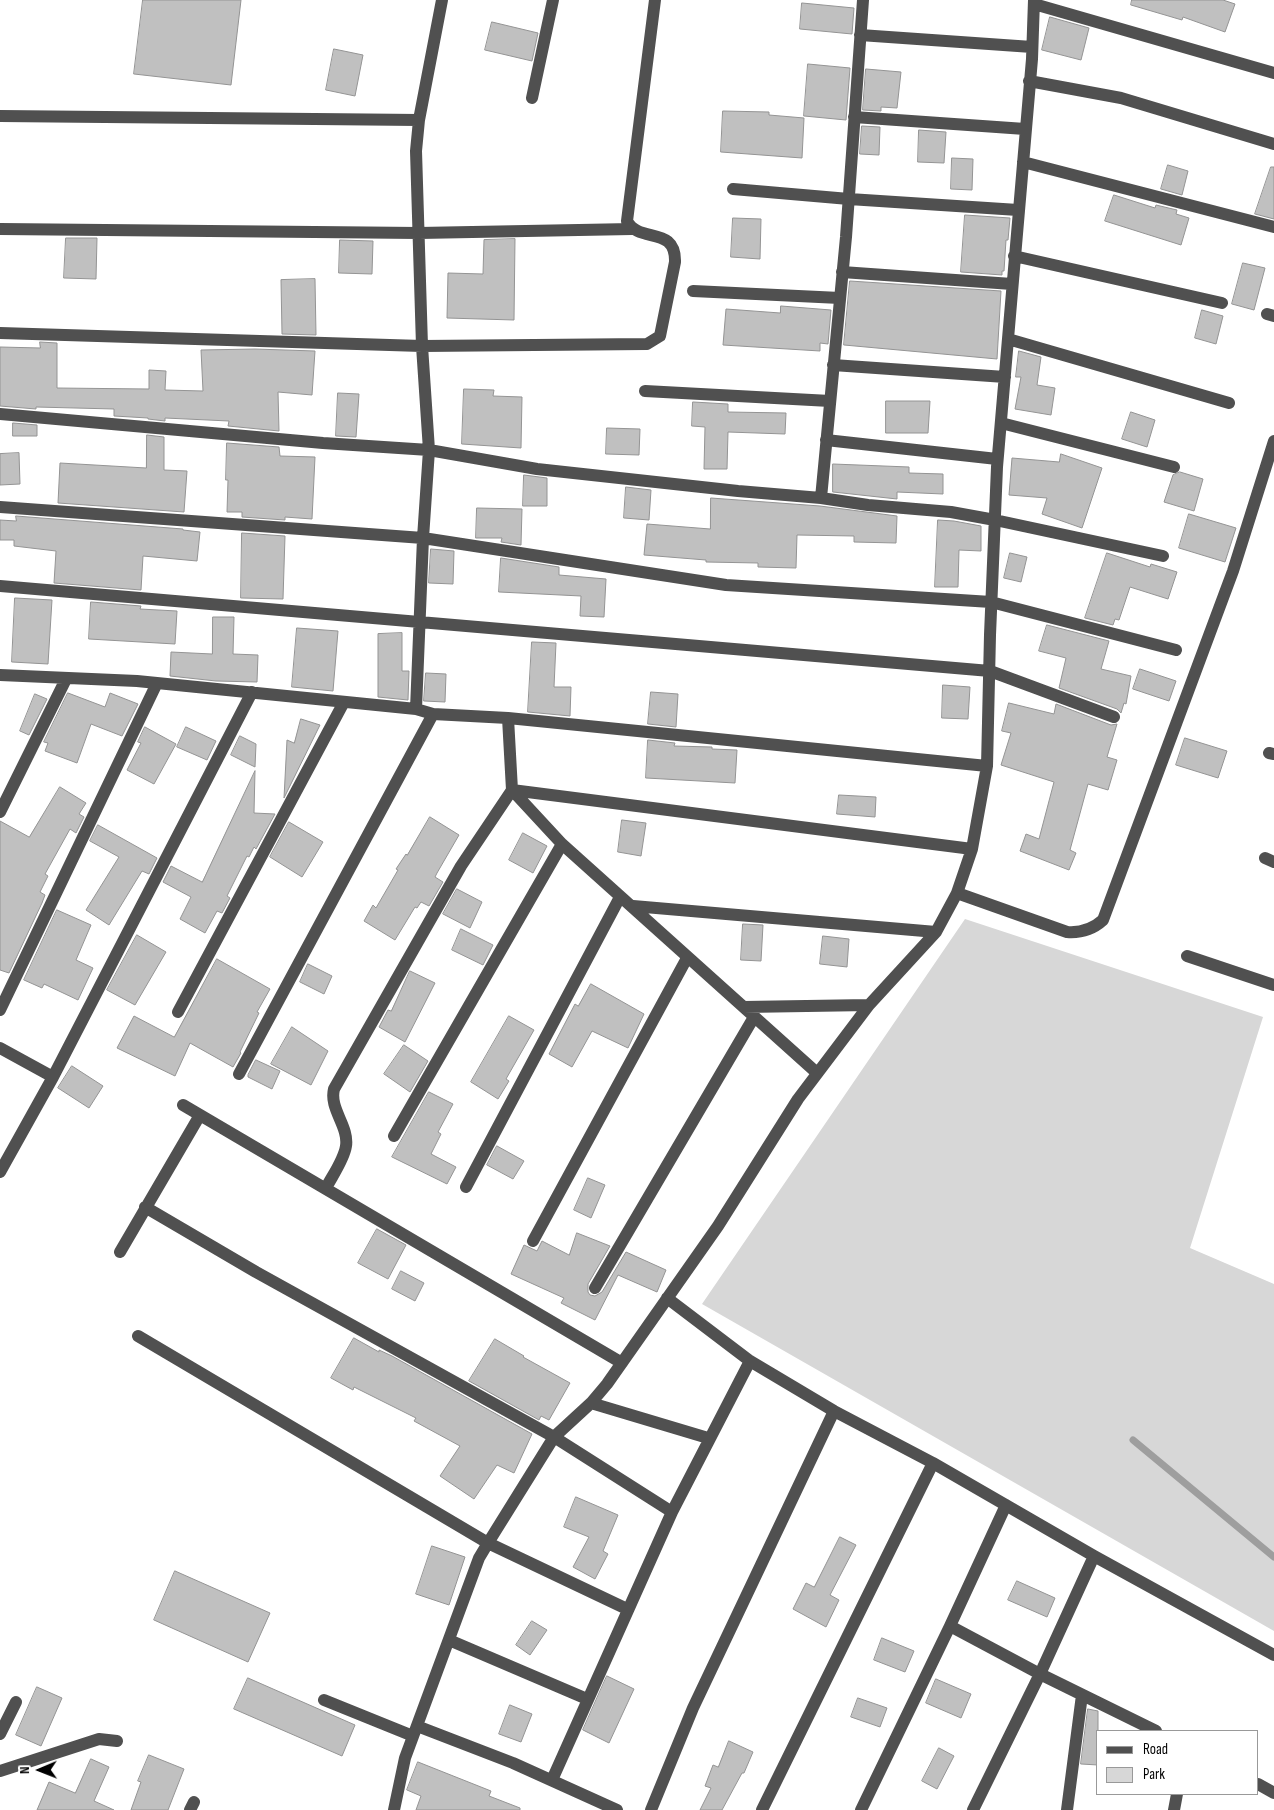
<!DOCTYPE html>
<style>
body{margin:0}
#map{position:relative;width:1274px;height:1810px;overflow:hidden;background:#fff;font-family:"Sofia Sans Condensed",sans-serif}
canvas{display:block}
.legend{position:absolute;left:1096px;top:1730px;width:162px;height:65px;box-sizing:border-box;background:#fff;border:1px solid #999;margin:0;padding:6px 9px;list-style:none;font-size:15px;color:#000}
.legend li{display:flex;align-items:center;gap:10px;height:25px}
.legend b{width:25px;border:1px solid #999}
.north{position:absolute;left:15px;top:1745px;width:50px;height:50px;-webkit-text-stroke:4px #fff;paint-order:stroke;rotate:269deg;font-size:14px;font-weight:700;line-height:20px;text-align:center;color:#000}
.north::after{content:'';display:block;margin:auto;width:18px;height:22px;background:#000;clip-path:polygon(50% 0,100% 100%,50% 72%,0 100%)}
</style>
<div id="map">
<canvas width="1274" height="1810"></canvas>
<ul class="legend">
<li><b style="height:6px;background:#505050"></b>Road</li>
<li><b style="height:14px;background:#d7d7d7"></b>Park</li>
</ul>
<div class="north">N</div>
</div>
<script>
const c = document.querySelector('canvas').getContext('2d');
c.lineJoin = 'round';
function fillPath(path, color) {
  c.fillStyle = color;
  c.fill(path, 'evenodd');
}
function strokePath(path, color, width, dash) {
  c.strokeStyle = color;
  c.lineWidth = width;
  c.lineCap = dash ? 'butt' : 'round';
  c.setLineDash(dash || []);
  c.stroke(path);
}
const green = new Path2D(`
 M965,919L1263,1017L1190,1248L1274,1284V1631L702,1304Z`);
const stream = new Path2D(`
 M1133,1440L1274,1557`);
const building = new Path2D(`
 M143,0H241L231,85L134,74Z
 M1132,0H1223L1235,4L1225,32L1183,17L1182,20L1131,5Z
 M802,3L854,8L852,34L800,29Z
 M1050,17L1089,28L1081,60L1042,50Z
 M492,22L538,33L532,61L485,50Z
 M334,49L363,55L355,96L326,90Z
 M808,64L850,68L846,120L804,116Z
 M866,69L901,72L897,108L881,107V111L863,110Z
 M723,111L769,112V115L804,118L802,158L721,152Z
 M862,126L880,127L879,155L860,154Z
 M919,130L946,132L944,163L918,162Z
 M952,158L973,159L972,190L951,189Z
 M1168,165L1188,171L1182,195L1161,189Z
 M1271,167H1274V219L1255,214Z
 M1114,195L1155,208L1156,205L1177,210L1176,214L1189,218L1181,245L1105,221Z
 M965,215L1010,218L1008,240H1006L1004,271H1002V275L961,272Z
 M733,218L761,219L760,259L731,257Z
 M66,238H97L96,279L64,278Z
 M515,239L514,320L447,318L448,273L483,274L484,240Z
 M340,240L373,241L372,274L339,273Z
 M1243,263L1265,268L1254,310L1232,304Z
 M315,279L316,335L282,334L281,280Z
 M850,281L1001,291L997,359L844,345Z
 M781,306L831,310L828,344L820,343V351L723,345L726,309L780,313Z
 M1202,310L1223,316L1216,344L1195,338Z
 M40,342L57,343V388L149,389V370L166,371L165,390L203,391L201,350L255,349L315,351L312,395L278,392L279,431L228,426L229,421L165,418V421L148,419V418L114,416V409L36,407V409L0,406V347L40,348Z
 M1019,351L1041,357L1037,385L1055,388L1051,415L1015,409L1021,377H1016Z
 M464,389L494,390L493,396L522,397L521,448L462,444Z
 M338,393L359,394L356,437L336,436Z
 M886,401H930L928,433H886Z
 M693,402L728,404V412L786,413L785,434L728,432L727,469H704L705,427L692,426Z
 M1131,412L1155,420L1147,447L1122,439Z
 M13,423L37,425V436H13Z
 M607,428L640,429L639,455L606,454Z
 M147,435L164,437V470L187,471L184,512L58,503L60,463L146,468Z
 M227,443L279,447L280,456L315,457L312,519L285,517V520L242,517V512H227L228,480H226Z
 M19,453L20,484L0,485V454Z
 M1061,454L1102,468L1082,528L1042,514L1047,498L1009,495L1012,458L1059,462Z
 M833,464L909,467V473L943,474V494L897,492V499L833,492Z
 M1180,472L1203,479L1194,511L1164,502L1173,475Z
 M524,475L547,478V506H523Z
 M626,487L651,490L649,520L624,518Z
 M711,498L820,506L897,516L896,543L854,542V536L797,535L796,568L758,567V563L706,562V560L644,555L647,524L710,529Z
 M477,508L522,509L521,545L501,542L502,538H476Z
 M1189,514L1236,528L1225,562L1179,548Z
 M16,516L183,529V530L200,532L197,561L143,556L141,590L54,583L56,551L14,546V540H0V520L16,521Z
 M938,520L954,521L981,526V551L959,550L958,587H935Z
 M242,533L285,536L283,599L241,598Z
 M431,549L454,551L453,584L429,583Z
 M1010,553L1027,557L1021,582L1004,578Z
 M1107,553L1150,567L1151,564L1177,572L1168,599L1130,587L1119,620L1115,619L1113,625L1085,618Z
 M501,558L559,567V575L606,579L604,617L580,616L581,596L499,592Z
 M15,598L52,600L48,664L12,662Z
 M91,602L141,606L140,609L177,611L175,644L89,639Z
 M213,617H234L233,654L258,655L257,682L216,681L170,676L171,652L212,654Z
 M1047,625L1109,641L1101,669L1131,676L1126,704L1124,703L1121,713L1117,709L1059,688L1066,658L1039,651Z
 M297,628L338,631L333,691L292,687Z
 M402,633V671H409L408,700L378,697V634Z
 M532,642L556,643L554,687H571L570,716L528,712Z
 M1140,669L1176,681L1169,701L1133,689Z
 M426,673L446,674L445,702L424,701Z
 M943,685L970,687L968,719L942,718Z
 M651,692L678,694L676,727L648,724Z
 M68,693L105,707L110,693L138,704L122,736L91,724L77,763L45,751L48,743L44,742Z
 M35,694L47,699L29,735L20,731Z
 M1009,703L1054,714L1056,704L1111,725L1117,724L1107,757L1117,760L1108,790L1088,784L1070,850L1076,853L1069,870L1020,851L1026,834L1039,839L1054,782L1001,765L1011,733L1002,731Z
 M301,719L320,725L284,798L287,740L294,743Z
 M145,727L176,744L154,784L127,770L141,743L138,742Z
 M186,727L216,741L207,760L177,747Z
 M240,736L256,744L255,767L231,755Z
 M1185,738L1227,751L1218,778L1176,765Z
 M648,740L675,743L674,746L712,747V749L737,750L735,783L646,778Z
 M255,771L254,813L275,814L256,849L254,847L249,857L247,856L227,896L230,898L222,913L217,911L205,933L180,919L191,897L163,882L171,866L202,882Z
 M60,787L86,803L79,814L84,817L76,833L70,829L45,874L48,876L40,892L45,895L42,903L9,973L0,970V821L29,837Z
 M839,795L876,797L875,817L837,814Z
 M430,817L459,835L437,873L435,877L443,882L429,906L421,902L417,908L415,907L395,940L364,921L373,905L376,908L398,870L396,869L406,854L407,855Z
 M622,820L646,823L641,856L618,852Z
 M289,822L323,842L302,877L270,857Z
 M98,825L157,858L149,874L142,871L109,925L86,910L119,857L90,841Z
 M523,833L547,846L533,873L509,860Z
 M457,889L482,902L470,928L443,914Z
 M57,910L91,925L76,960L93,968L78,1000L44,984L42,988L24,980Z
 M743,924L763,925L761,961L741,960Z
 M461,929L493,945L483,965L452,950Z
 M137,935L166,952L135,1005L107,990Z
 M823,936L849,939L847,967L820,964Z
 M217,959L270,989L257,1012L259,1013L240,1052L241,1053L233,1067L190,1043L175,1076L117,1048L134,1016L174,1037Z
 M308,964L332,976L324,994L300,982Z
 M410,971L435,983L405,1042L379,1027L388,1010L391,1011Z
 M591,984L644,1014L628,1048L592,1031L572,1067L549,1054L575,1004L578,1006Z
 M509,1016L534,1030L506,1079L509,1081L498,1099L471,1082Z
 M292,1027L328,1051L311,1085L271,1064Z
 M404,1045L428,1061L410,1092L384,1074Z
 M256,1060L280,1071L272,1089L248,1077V1075Z
 M72,1066L103,1086L89,1108L58,1088Z
 M429,1092L453,1104L438,1132L441,1134L431,1154L456,1167L447,1184L392,1157Z
 M497,1146L524,1161L513,1179L487,1165Z
 M588,1178L605,1185L591,1218L574,1210Z
 M377,1229L406,1245L388,1279L358,1263Z
 M577,1233L610,1246L588,1284V1292L590,1295L595,1296L602,1292L626,1252L666,1270L657,1292L618,1275L595,1320L561,1303L564,1298L511,1274L524,1245L537,1251L542,1241L569,1255Z
 M401,1271L424,1283L415,1301L392,1289Z
 M354,1338L379,1352V1350L392,1356L532,1434L514,1473L497,1465L474,1499L440,1476L460,1446L414,1421L416,1418L354,1387L353,1390L331,1378Z
 M495,1339L524,1356L523,1357L570,1383L549,1420L541,1416L539,1420L469,1381Z
 M576,1497L618,1515L603,1551L608,1554L595,1579L573,1567L589,1537L564,1527Z
 M840,1537L856,1545L830,1595L839,1600L826,1627L793,1609L806,1583L814,1587Z
 M432,1546L465,1557L449,1605L416,1594Z
 M175,1571L270,1613L248,1662L154,1620Z
 M1017,1581L1055,1598L1047,1617L1008,1600Z
 M532,1621L547,1630L530,1655L516,1645Z
 M882,1638L914,1651L905,1672L874,1660Z
 M607,1676L634,1689L609,1743L583,1730Z
 M248,1678L355,1725L342,1756L234,1709Z
 M936,1679L971,1694L961,1718L926,1703Z
 M37,1687L62,1698L41,1746L16,1735Z
 M858,1698L887,1708L880,1727L851,1717Z
 M510,1705L532,1714L521,1742L499,1734Z
 M1088,1709L1098,1711V1765L1081,1764Z
 M729,1741L753,1752L744,1773H742L722,1810H700L711,1788L705,1786L713,1765L718,1767Z
 M939,1748L954,1756L937,1789L922,1781Z
 M149,1755L184,1769L168,1810H131L141,1782L138,1781Z
 M91,1759L109,1767L94,1801L114,1810H37L49,1782L75,1793Z
 M418,1762L491,1791L489,1796L520,1808V1810H416L421,1796L407,1790Z`);
const minor = new Path2D(`
 M1034,4L1274,73
 M860,35L1032,47
 M1029,81L1121,98L1274,144
 M532,98L553,0
 M0,116L419,120
 M854,117L1025,129
 M1023,162L1274,227
 M733,189L849,199L1018,210
 M0,229L419,233L632,229
 M1014,256L1222,303
 M842,272L1012,284
 M693,291L840,298
 M1267,314L1274,316
 M0,333L422,346L647,344L660,336L675,262C676,225 639,244 627,221L655,0
 M1008,339L1229,403
 M833,365L1005,377
 M645,391L830,401
 M0,414L323,443L429,450L537,469L738,491L821,498L868,505L951,512L995,520L1163,556
 M1001,423L1174,467
 M826,440L997,459
 M821,498L846,237L863,0
 M0,507L423,538L726,585L991,602L1176,650
 M0,586L990,671L1114,717
 M0,675L137,681L416,709L433,714L508,718L987,766
 M416,709L423,538L429,450L422,346L416,151L419,120L442,0
 M508,718L512,790L562,844L817,1073
 M1269,753L1274,754
 M0,812L66,679
 M1265,858L1274,862
 M957,893L1067,932C1081,933 1092,930 1103,920L1233,571L1274,441
 M633,906L936,932
 M1187,956L1274,985
 M744,1007L869,1005
 M0,1010L157,683
 M178,1012L344,702
 M0,1048L53,1077
 M239,1074L433,714
 M183,1105L622,1363
 M394,1136L562,844
 M0,1172L53,1077L252,692
 M466,1187L620,897
 M326,1188C332,1176 344,1160 346,1146C349,1126 329,1109 334,1089L461,866L512,790L972,849
 M145,1207L256,1272L554,1437L672,1512
 M533,1241L687,958
 M120,1252L200,1115
 M595,1288L754,1017
 M667,1298L750,1361L834,1411L933,1463L1094,1556L1274,1655
 M138,1336L488,1543L627,1609
 M591,1403L708,1438
 M950,1626L1040,1674L1156,1731
 M449,1640L587,1699
 M324,1700L413,1736
 M417,1726L513,1763L617,1810
 M0,1734L16,1702
 M0,1771L99,1739L117,1741
 M552,1780L672,1512L750,1361
 M1258,1784L1274,1793
 M190,1810L194,1802
 M394,1810L405,1758L479,1558L488,1543L554,1437L591,1403L607,1384L718,1226L798,1099L869,1005L936,932L957,893L972,849L987,766L990,635L997,467L1032,59L1034,0
 M651,1810L693,1708L834,1411
 M762,1810L933,1463
 M861,1810L950,1626L1006,1505
 M973,1810L1040,1674L1094,1556
 M1067,1810L1082,1695
 M1174,1810L1177,1794`);
fillPath(green, '#d7d7d7');
strokePath(stream, '#9e9e9e', 7);
fillPath(building, '#c0c0c0');
strokePath(building, '#949494', 1);
strokePath(minor, '#505050', 12);
</script>
